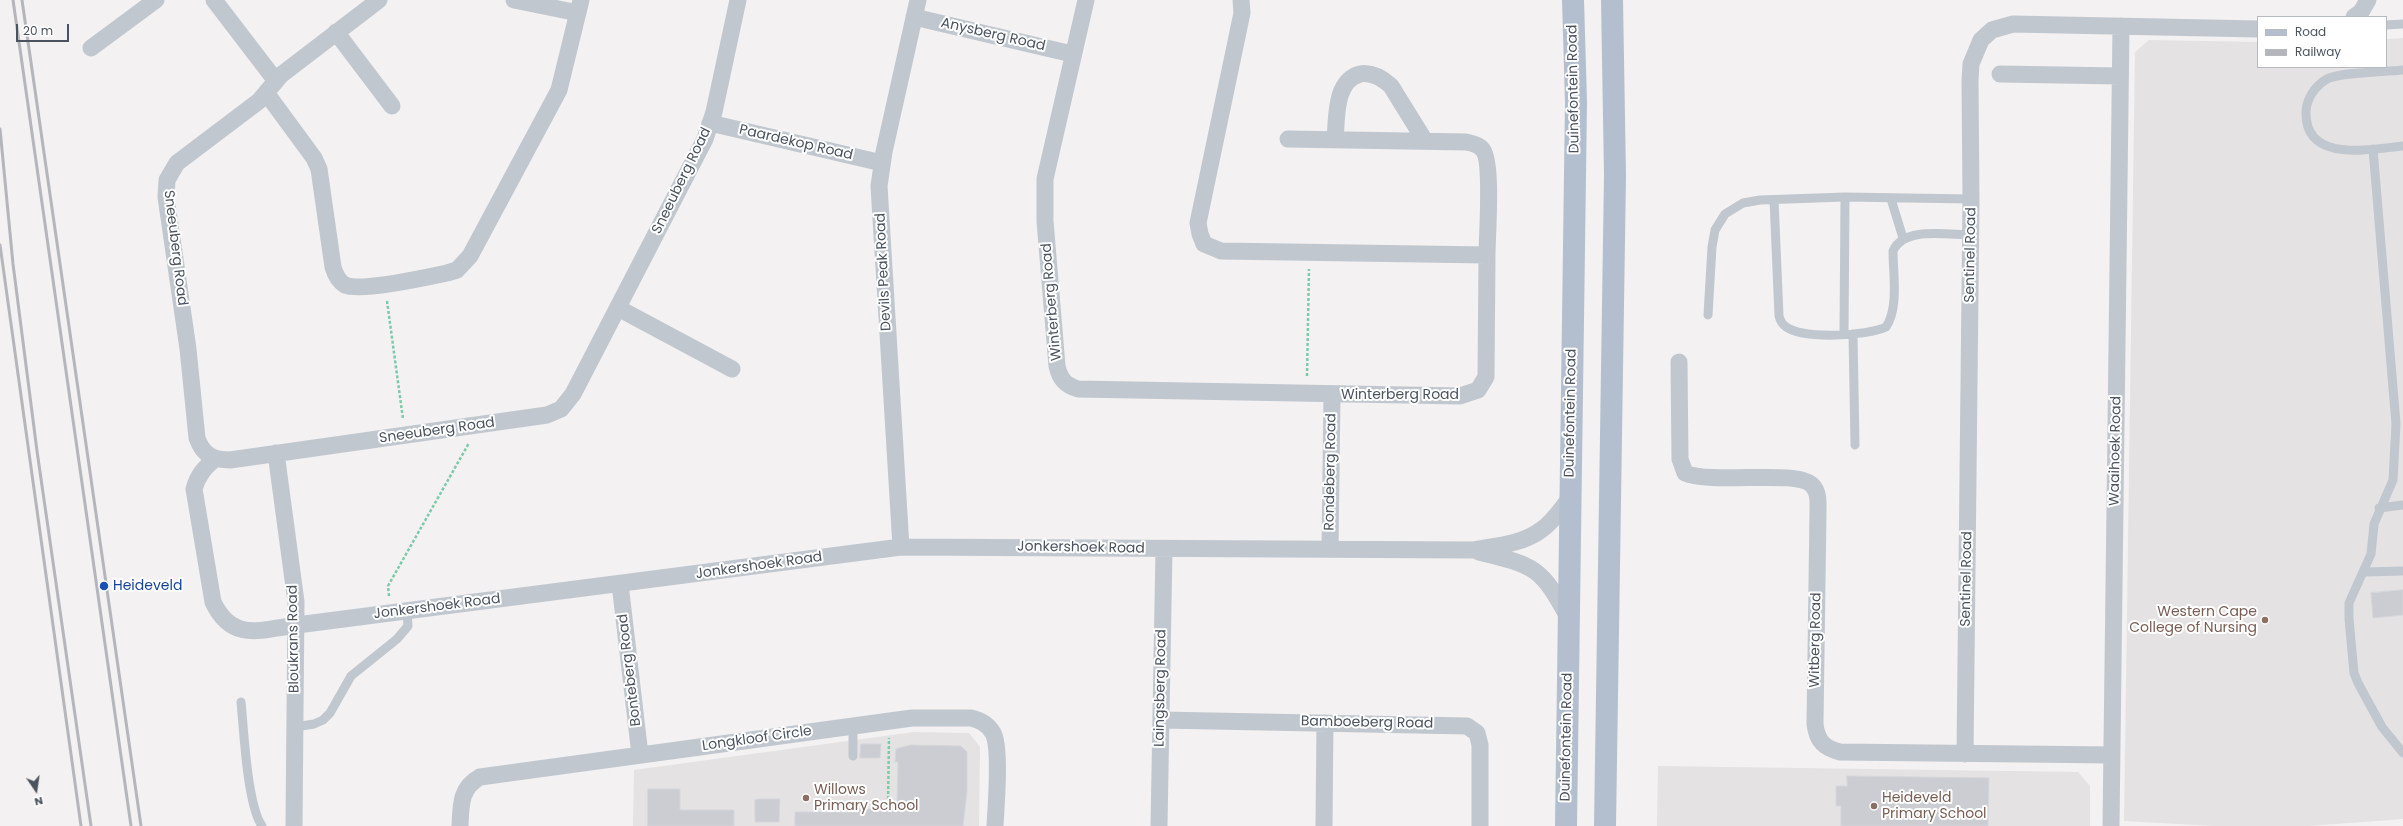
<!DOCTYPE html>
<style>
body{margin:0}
#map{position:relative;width:2403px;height:826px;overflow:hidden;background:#f3f1f1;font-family:Poppins,sans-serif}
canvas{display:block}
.legend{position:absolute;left:2257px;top:16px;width:130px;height:52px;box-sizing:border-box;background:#fff;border:1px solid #b7babf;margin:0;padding:5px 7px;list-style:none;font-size:12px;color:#4a535e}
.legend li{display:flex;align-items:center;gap:8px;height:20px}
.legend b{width:20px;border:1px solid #b7babf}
.north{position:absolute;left:16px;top:770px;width:40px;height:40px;-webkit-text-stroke:3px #fff;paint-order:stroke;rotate:167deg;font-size:11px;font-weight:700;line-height:16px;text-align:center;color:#4a535e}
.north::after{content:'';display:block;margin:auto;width:14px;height:18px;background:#4a535e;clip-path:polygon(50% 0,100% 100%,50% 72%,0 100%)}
.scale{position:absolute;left:16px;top:24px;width:53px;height:18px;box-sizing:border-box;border:2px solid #4a535e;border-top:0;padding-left:5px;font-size:12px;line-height:14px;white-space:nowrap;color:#4a535e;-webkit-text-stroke:3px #fff;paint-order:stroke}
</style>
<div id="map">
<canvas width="2403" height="826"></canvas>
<ul class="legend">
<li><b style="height:5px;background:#b3bfce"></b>Road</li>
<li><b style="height:5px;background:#b4b6bb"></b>Railway</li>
</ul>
<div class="north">N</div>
<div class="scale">20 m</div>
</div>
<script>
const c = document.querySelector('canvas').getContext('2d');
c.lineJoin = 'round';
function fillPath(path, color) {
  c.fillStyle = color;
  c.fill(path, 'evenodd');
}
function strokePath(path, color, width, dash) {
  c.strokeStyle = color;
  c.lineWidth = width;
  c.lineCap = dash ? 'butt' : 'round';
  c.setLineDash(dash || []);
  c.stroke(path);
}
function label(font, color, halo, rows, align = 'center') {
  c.font = font + ' Poppins,sans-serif';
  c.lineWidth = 4;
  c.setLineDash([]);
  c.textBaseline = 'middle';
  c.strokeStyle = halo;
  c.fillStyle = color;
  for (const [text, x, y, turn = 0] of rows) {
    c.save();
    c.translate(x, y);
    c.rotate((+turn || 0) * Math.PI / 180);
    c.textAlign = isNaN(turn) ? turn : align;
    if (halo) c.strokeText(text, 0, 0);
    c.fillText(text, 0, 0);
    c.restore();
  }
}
const education = new Path2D(`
 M2403,38V819L2308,826H2215L2124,821L2135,52L2149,40L2258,42V67H2386V39Z
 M914,732L969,733L980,747L979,826H633L634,770Z
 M1658,766L2078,772L2090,786V826H1657Z`);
const building = new Path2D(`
 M2403,590V615L2373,618L2371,593Z
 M861,744H881L880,758H860Z
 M911,745L961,746L967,752V792L963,826H795V812H858V809H878V804H897L898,762H895L896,749Z
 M1847,776L1989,778L1988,826H1841V806H1836V786H1847Z
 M648,789H680V810H734V826H648Z
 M759,799H780L779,822H755V800Z`);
const path = new Path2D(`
 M387,301L403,419
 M1307,376L1309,269
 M389,596L388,586L469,443
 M888,804L889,738`);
const lane = new Path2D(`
 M2386,25L2403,24
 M2403,70C2386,72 2340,72 2327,79C2315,86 2307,98 2306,111C2304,164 2371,149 2403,146
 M2373,149L2396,424L2393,480L2374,524L2371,554L2349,603V619L2354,673L2358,683L2382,727L2403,753
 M1891,199L1903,238
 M1774,200L1779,316C1780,320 1781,323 1785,326C1802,340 1867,336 1886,327C1899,308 1893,273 1893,251C1904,226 1948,235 1971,235
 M1708,315L1712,247L1715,230L1725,214L1743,203L1760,200L1845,197L1971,199
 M1844,334L1845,197
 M1853,334L1855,445
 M2379,508L2403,505
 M2365,572L2403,571
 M241,702C244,731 247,804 262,826
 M295,727L314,724L323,720L330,713L351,676L397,639L408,626L407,611
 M853,756V726`);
const street = new Path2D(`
 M214,0L276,81
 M379,0L281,75L259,101L177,163L167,180L166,197L188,349L197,438C203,455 213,460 230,460L547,415L561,409L573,394L705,139L714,112L738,0
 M514,0L578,13
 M1086,0L1045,179V221L1057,366C1060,379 1065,385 1078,389L1460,396L1478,390L1486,377L1487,255L1221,251L1204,244L1200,234L1198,223L1242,13L1241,0
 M914,17L1072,54
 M2354,17L2361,12L2368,0
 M336,32L392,106
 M91,48L156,0
 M2000,74L2120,76
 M267,94L314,158L319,169L333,267C335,274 338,281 345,285C360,292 428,277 447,273L457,270L470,256L559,90L581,0
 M710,123L882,163
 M1288,139L1466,142C1471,143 1478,144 1482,149C1493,159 1487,237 1487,255
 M1335,140C1337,119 1334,81 1360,74C1371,72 1382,78 1391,86L1425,141
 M618,308L732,369
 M1679,362L1680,459L1685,473C1713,485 1796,469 1812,485C1819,492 1818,502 1818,511L1815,724C1817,741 1824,748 1840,752L2112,755
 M276,453L296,602L294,826
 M215,459C204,468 198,475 194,489L213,602C232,642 260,630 297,625L901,547L1473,550C1495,546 1523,544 1541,530C1553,522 1561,509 1570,498
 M901,547L879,186L884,152L918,0
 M1330,549L1332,395
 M1479,552C1536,566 1541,567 1569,619
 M620,584L640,755
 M1161,720L1467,726L1477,733L1480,745V826
 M1965,754L1971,199L1970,81L1971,64L1981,40L1992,30L2013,24L2258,29
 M460,826C461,805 460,788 480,777L912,718H971C980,720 988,724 993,733C1001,747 996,807 995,826
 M1159,826L1164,549
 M1324,826L1325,723
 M2111,826L2121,26`);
const primary = new Path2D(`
 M1566,826L1576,102L1573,0
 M1605,826L1615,175L1612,0`);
const rail = new Path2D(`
 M13,0L131,826
 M22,0L141,826
 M0,129L13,264L37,451L91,826
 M0,245L81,826`);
const markers = [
 [104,586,5,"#1a4fb4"],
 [2265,620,4,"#8d6e63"],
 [806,798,4,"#8d6e63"],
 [1874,806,4,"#8d6e63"]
];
const streetNames = [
 ["Anysberg Road",993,35,13],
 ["Duinefontein Road",1574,89,-91],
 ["Paardekop Road",796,143,13],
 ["Sneeuberg Road",682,181,-64],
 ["Sneeuberg Road",175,248,83],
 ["Sentinel Road",1971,255,-89],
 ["Devils Peak Road",884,272,-93],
 ["Winterberg Road",1052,302,-95],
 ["Winterberg Road",1400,395],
 ["Duinefontein Road",1571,413,-89],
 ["Sneeuberg Road",437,431,-8],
 ["Waaihoek Road",2116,451,-89],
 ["Rondeberg Road",1331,472,-89],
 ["Jonkershoek Road",1081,548,1],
 ["Jonkershoek Road",759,566,-8],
 ["Sentinel Road",1967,579,-89],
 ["Jonkershoek Road",437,607,-7],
 ["Bloukrans Road",294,639,-91],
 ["Witberg Road",1816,640,-89],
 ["Bonteberg Road",630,670,-97],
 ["Laingsberg Road",1161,688,-89],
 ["Bamboeberg Road",1367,723,1],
 ["Duinefontein Road",1567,737,-89],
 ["Longkloof Circle",757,739,-8]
];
const transitNames = [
 ["Heideveld",113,586]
];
const educationNames = [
 ["Western Cape",2257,612,"right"],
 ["College of Nursing",2257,628,"right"],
 ["Willows",814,790],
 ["Primary School",814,806],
 ["Heideveld",1882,798],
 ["Primary School",1882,814]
];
fillPath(education, '#e4e2e3');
fillPath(building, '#cbcdd3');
strokePath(building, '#d5d7dc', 1);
strokePath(path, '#7ccaa9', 2.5, [3, 2]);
strokePath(lane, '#c0c7cf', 9);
strokePath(street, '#c0c7cf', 17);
strokePath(primary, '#b3bfce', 22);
strokePath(rail, '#b4b6bb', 3);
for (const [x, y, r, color] of markers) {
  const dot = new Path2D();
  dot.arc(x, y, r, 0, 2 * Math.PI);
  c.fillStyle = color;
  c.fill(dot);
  strokePath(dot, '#fff', 1.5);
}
label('14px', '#4a535e', '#fff', streetNames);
label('14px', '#164399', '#fff', transitNames, 'left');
label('14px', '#785e54', '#fff', educationNames, 'left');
</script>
